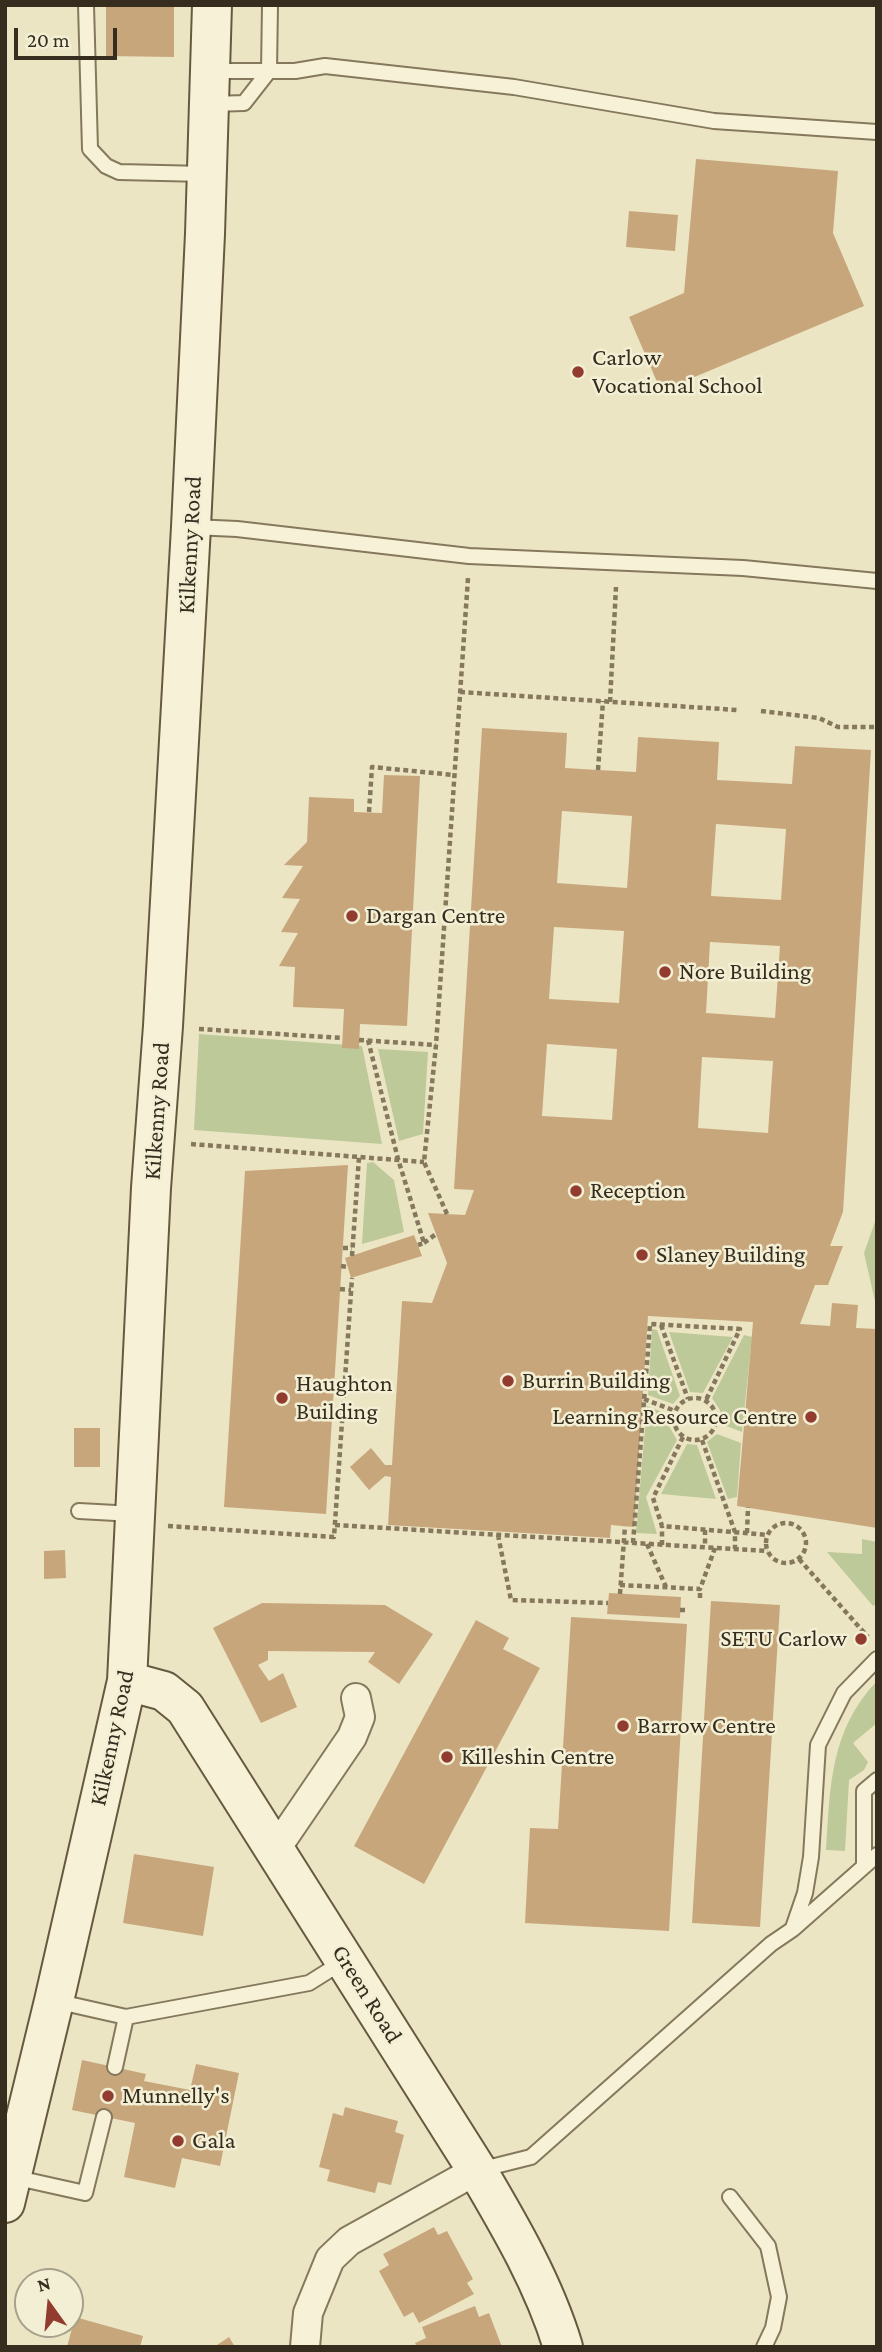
<!DOCTYPE html>
<style>
body{margin:0}
#map{position:relative;width:882px;height:2352px;overflow:hidden;background:#ece5c4;font-family:"Crimson Pro",serif}
canvas{display:block}
.frame{position:absolute;inset:0;border:7px solid #362d1f;pointer-events:none}
.north{position:absolute;left:14px;top:2268px;width:70px;height:70px;box-sizing:border-box;background:#f3efd4;border:2px solid #a7a18c;border-radius:50%;rotate:345deg;font-size:19px;font-weight:700;line-height:28px;text-align:center;color:#362d1f}
.north::after{content:'';display:block;margin:auto;width:24px;height:32px;background:#913c2f;clip-path:polygon(50% 0,100% 100%,50% 72%,0 100%)}
.scale{position:absolute;left:14px;top:28px;width:103px;height:32px;box-sizing:border-box;border:4px solid #362d1f;border-top:0;padding-left:9px;font-size:21px;line-height:24px;white-space:nowrap;color:#362d1f;-webkit-text-stroke:5px #f3efd4;paint-order:stroke}
</style>
<div id="map">
<canvas width="882" height="2352"></canvas>
<div class="frame"></div>
<div class="north">N</div>
<div class="scale">20 m</div>
</div>
<script>
const c = document.querySelector('canvas').getContext('2d');
c.lineJoin = 'round';
function fillPath(path, color) {
  c.fillStyle = color;
  c.fill(path, 'evenodd');
}
function strokePath(path, color, width, dash) {
  c.strokeStyle = color;
  c.lineWidth = width;
  c.lineCap = dash ? 'butt' : 'round';
  c.setLineDash(dash || []);
  c.stroke(path);
}
function label(font, color, halo, rows, align = 'center') {
  c.font = font + ' "Crimson Pro",serif';
  c.lineWidth = 5;
  c.setLineDash([]);
  c.textBaseline = 'middle';
  c.strokeStyle = halo;
  c.fillStyle = color;
  for (const [text, x, y, turn = 0] of rows) {
    c.save();
    c.translate(x, y);
    c.rotate((+turn || 0) * Math.PI / 180);
    c.textAlign = isNaN(turn) ? turn : align;
    if (halo) c.strokeText(text, 0, 0);
    c.fillText(text, 0, 0);
    c.restore();
  }
}
const green = new Path2D(`
 M199,1034L362,1046L382,1144L194,1130Z
 M378,1049L428,1052L423,1134L399,1141Z
 M373,1162L394,1180L404,1232L362,1244L367,1163Z
 M877,1216V1310L864,1253Z
 M652,1329L657,1330L680,1396L673,1404L648,1395Z
 M669,1332L733,1337L703,1393L690,1392Z
 M744,1335L752,1337L742,1432L721,1424L720,1410L712,1398Z
 M647,1406L669,1415V1426L677,1440L646,1497L657,1534L636,1533Z
 M717,1434L741,1443L737,1497L728,1499L707,1442Z
 M687,1444L697,1445L716,1499L661,1494Z
 M862,1539L877,1542V1603L873,1606L827,1552L862,1554Z
 M877,1681V1723L853,1743L868,1762L864,1770L849,1780L845,1851L826,1850C830,1787 830,1730 877,1681Z`);
const building = new Path2D(`
 M106,5H174V57L106,56Z
 M696,159L838,171L833,233L864,306L661,391L629,317L684,293Z
 M629,211L678,215L675,251L626,247Z
 M482,728L567,733L565,768L598,770L636,772L638,737L719,742L717,780L792,784L795,746L871,750L843,1212L830,1246H843L828,1285H815L800,1324L830,1326L832,1303L858,1305L856,1328L877,1329V1528L737,1506L753,1322L648,1316L634,1527L611,1525L610,1538L388,1525L391,1477L385,1476L369,1490L350,1467L371,1448L385,1465H392L402,1301L432,1303L447,1263L428,1213L465,1215L474,1190L454,1189ZM562,811L632,816L627,888L557,883ZM716,824L786,829L781,900L711,896ZM554,927L624,931L619,1003L549,999ZM710,942L780,946L775,1018L706,1013ZM547,1044L617,1049L612,1120L542,1116ZM702,1057L773,1061L768,1133L698,1128Z
 M384,775L420,776L407,1026L360,1024L359,1049L342,1048L344,1009L293,1007L295,967L279,966L298,933L281,932L300,899L282,898L303,866L284,865L307,842L309,797L354,799V812L382,813Z
 M348,1165L326,1514L224,1507L245,1171Z
 M414,1235L422,1256L351,1278L345,1258Z
 M74,1428H100V1467H74Z
 M65,1550L66,1578L44,1579V1551Z
 M609,1593L681,1597L680,1618L607,1614Z
 M711,1601L780,1605L760,1927L692,1923Z
 M262,1603L385,1605L433,1634L399,1684L368,1662L375,1652L268,1651V1660L258,1665L269,1681L283,1673L297,1707L261,1723L213,1628Z
 M571,1617L687,1624L669,1931L525,1923L530,1828L558,1829Z
 M476,1620L509,1638L503,1649L540,1668L424,1884L354,1846Z
 M134,1854L214,1867L203,1936L123,1923Z
 M82,2060L146,2074L144,2081L190,2090L196,2064L239,2073L220,2166L182,2158L175,2188L124,2177L135,2123L72,2110Z
 M345,2107L398,2121L395,2132L404,2135L391,2185L378,2182L375,2193L327,2181L330,2170L319,2167L333,2113L343,2116Z
 M434,2227L438,2235L447,2231L473,2279L467,2283L474,2294L419,2323L413,2312L404,2317L379,2271L389,2265L383,2254Z
 M475,2306L479,2317L489,2313L502,2347H417L415,2343L426,2338L422,2327Z
 M75,2317L143,2336L140,2347H67Z
 M229,2337L235,2347H214Z`);
const path = new Path2D(`
 M460,692L737,710
 M610,702L616,587
 M761,711L819,718L838,727H877
 M598,770L603,701
 M369,812L372,767L454,775
 M199,1029L342,1038
 M359,1040L436,1045
 M368,1040L398,1159L424,1243L418,1245
 M191,1144L424,1162
 M447,1214L424,1162L436,1045L468,578
 M424,1243L436,1234
 M343,1248H352
 M352,1256L359,1157
 M341,1266L348,1267
 M340,1289L351,1290
 M661,1325L688,1399
 M674 1419a21 21 0 1 1 42 0a21 21 0 1 1-42 0Z
 M644,1399L675,1411
 M683,1437L653,1498L662,1526L768,1535
 M702,1440L735,1532V1549
 M766 1543a20 20 0 1 1 40 0a20 20 0 1 1-40 0Z
 M335,1525L768,1551
 M168,1526L334,1537L352,1278
 M705,1530V1547
 M747,1533L748,1507
 M498,1535L511,1600L608,1603
 M633,1543L650,1324L740,1329L706,1400
 M647,1544L666,1587
 M662,1545V1526
 M799,1559L868,1637
 M620,1585L700,1589L715,1548
 M620,1594L625,1526
 M700,1598V1589
 M680,1610H688`);
const lane = new Path2D(`
 M86,5L90,149L106,166L119,172L205,174
 M211,71H295L325,66L514,87L714,121L877,132
 M212,104L244,103L269,71L270,5
 M193,527L237,529L469,556L743,568L877,581
 M79,1511L134,1514
 M864,1865V1791L877,1780
 M793,1928L805,1893L811,1857L818,1745L844,1693L877,1659
 M55,2001L126,2017L115,2067
 M126,2017L309,1983L344,1961
 M479,2170L531,2157L771,1944L793,1929L877,1855
 M13,2177L85,2193L104,2117
 M730,2197L768,2246L779,2297L773,2328L764,2347`);
const street = new Path2D(`
 M275,1850L352,1737L360,1717L356,1698
 M305,2347L308,2313L330,2259L349,2241L477,2170`);
const secondary = new Path2D(`
 M127,1681L164,1691L185,1708L477,2170C510,2226 544,2284 563,2347
 M5,2203L54,2001L127,1681L151,1188L163,1026L191,527L205,234L212,5`);
const markers = [
 [578,372,7,"#913c2f"],
 [352,916,7,"#913c2f"],
 [665,972,7,"#913c2f"],
 [576,1191,7,"#913c2f"],
 [642,1255,7,"#913c2f"],
 [508,1381,7,"#913c2f"],
 [282,1398,7,"#913c2f"],
 [811,1417,7,"#913c2f"],
 [861,1639,7,"#913c2f"],
 [623,1726,7,"#913c2f"],
 [447,1757,7,"#913c2f"],
 [108,2096,7,"#913c2f"],
 [178,2141,7,"#913c2f"]
];
const poiNames = [
 ["Carlow",592,358],
 ["Vocational School",592,386],
 ["Dargan Centre",366,916],
 ["Nore Building",679,972],
 ["Reception",590,1191],
 ["Slaney Building",656,1255],
 ["Burrin Building",522,1381],
 ["Haughton",296,1384],
 ["Building",296,1412],
 ["Learning Resource Centre",797,1417,"right"],
 ["SETU Carlow",847,1639,"right"],
 ["Barrow Centre",637,1726],
 ["Killeshin Centre",461,1757],
 ["Munnelly's",122,2096],
 ["Gala",192,2141]
];
const streetNames = [
 ["Kilkenny Road",190,545,-87],
 ["Kilkenny Road",157,1111,-86],
 ["Kilkenny Road",112,1738,-78],
 ["Green Road",367,1994,58]
];
fillPath(green, '#bdc999');
fillPath(building, '#c8a67c');
strokePath(lane, '#85785c', 18);
strokePath(street, '#85785c', 32);
strokePath(secondary, '#67593f', 42);
strokePath(path, '#85785c', 4.5, [5, 3.5]);
strokePath(lane, '#f7f2d7', 14);
strokePath(street, '#f7f2d7', 28);
strokePath(secondary, '#f7f2d7', 38);
for (const [x, y, r, color] of markers) {
  const dot = new Path2D();
  dot.arc(x, y, r, 0, 2 * Math.PI);
  c.fillStyle = color;
  c.fill(dot);
  strokePath(dot, '#f3efd4', 2.5);
}
label('24px', '#362d1f', '#f3efd4', poiNames, 'left');
label('24px', '#362d1f', '#f3efd4', streetNames);
</script>
